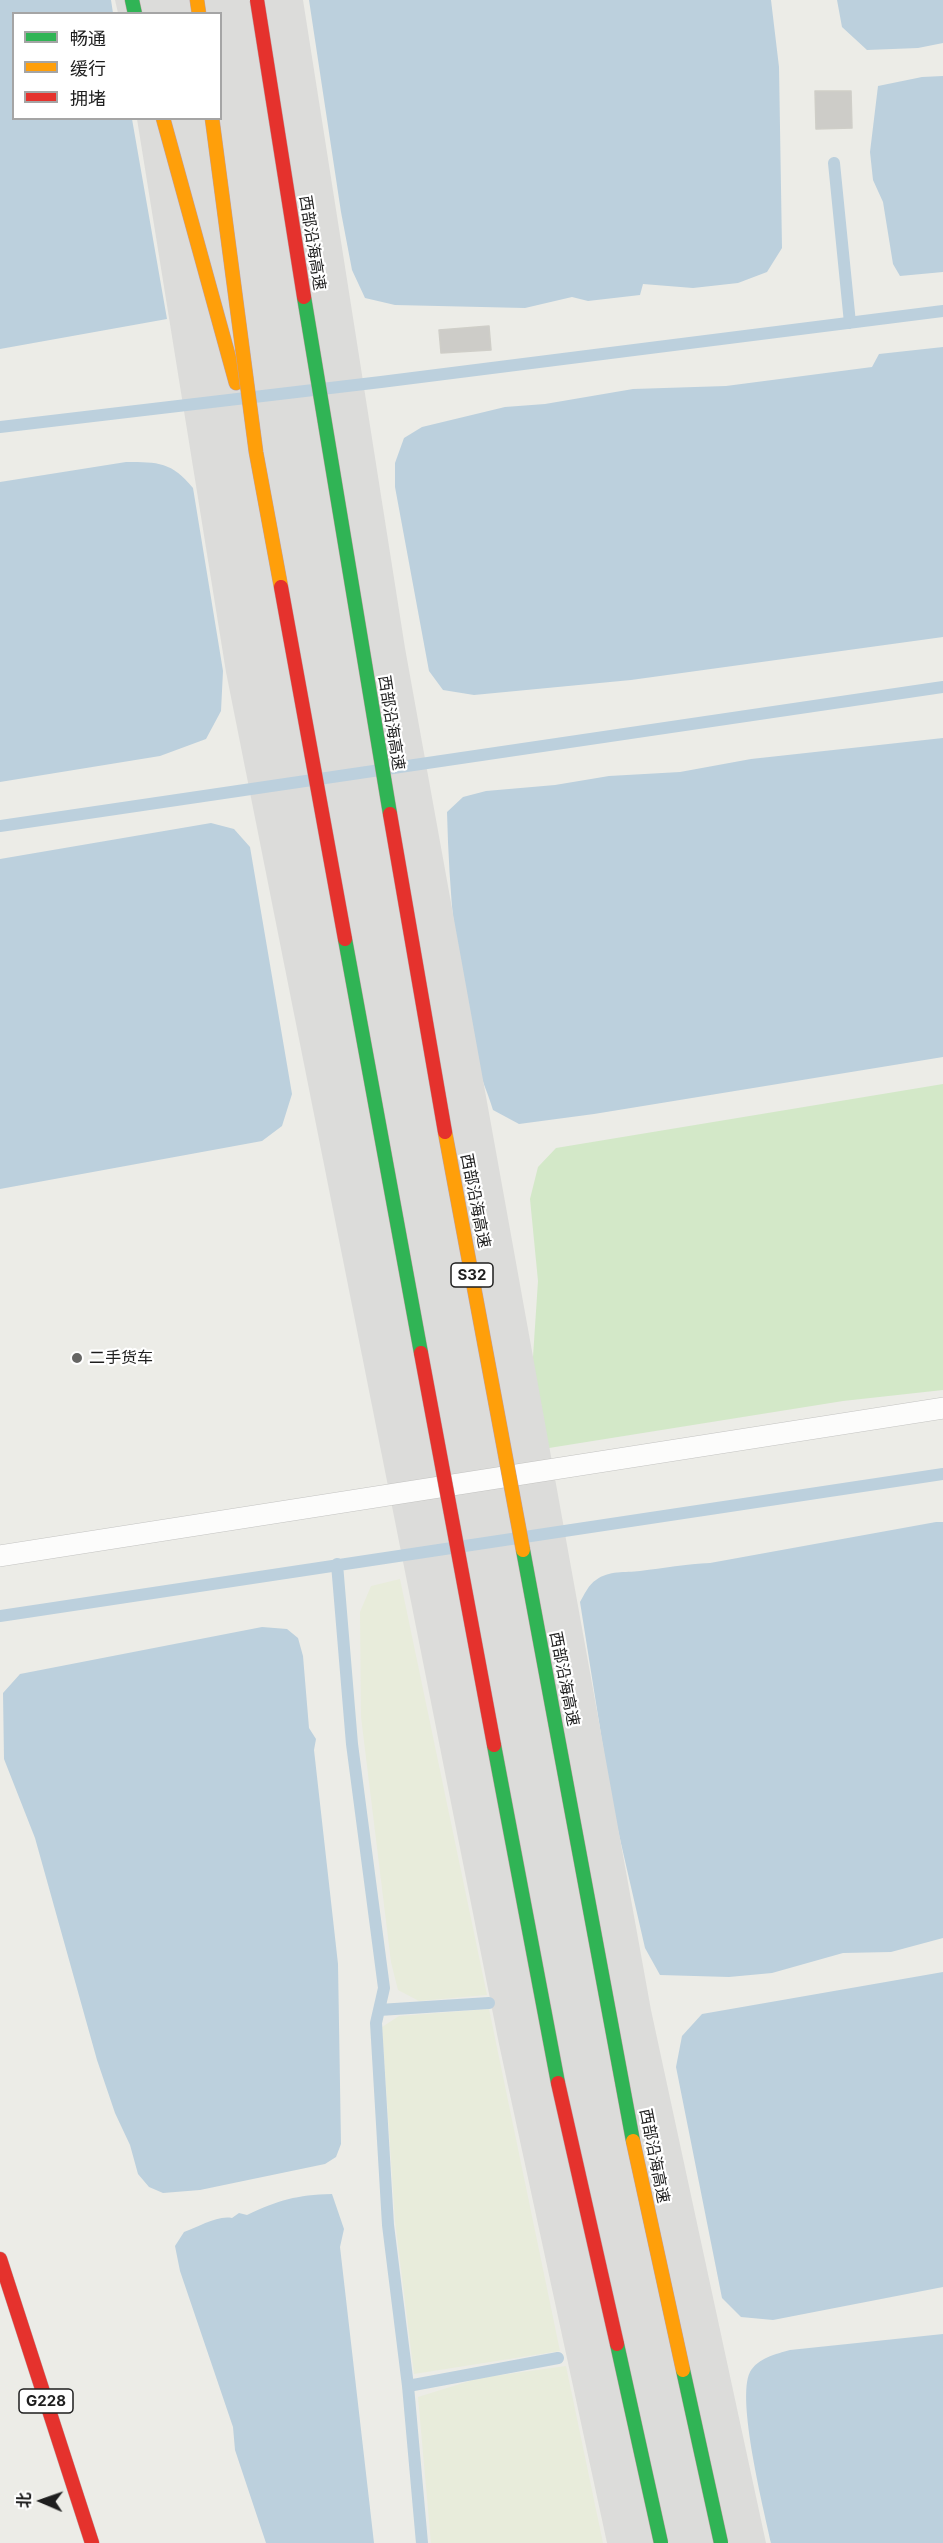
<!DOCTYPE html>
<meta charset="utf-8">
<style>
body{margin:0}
#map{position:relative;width:943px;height:2543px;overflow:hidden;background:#ecece7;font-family:Inter,"Noto Sans SC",sans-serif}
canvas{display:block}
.legend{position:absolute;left:12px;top:12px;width:210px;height:108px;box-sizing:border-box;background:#fff;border:2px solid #a5a5a5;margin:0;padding:8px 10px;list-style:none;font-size:18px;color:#1e1e1e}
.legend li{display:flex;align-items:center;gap:12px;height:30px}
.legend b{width:30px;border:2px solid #a5a5a5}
.north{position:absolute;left:12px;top:2471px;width:60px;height:60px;-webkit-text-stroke:4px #fff;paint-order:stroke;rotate:272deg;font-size:16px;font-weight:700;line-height:24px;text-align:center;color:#1e1e1e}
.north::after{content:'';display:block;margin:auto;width:21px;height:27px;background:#1e1e1e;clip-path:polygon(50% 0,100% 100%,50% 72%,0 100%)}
</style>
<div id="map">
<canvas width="943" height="2543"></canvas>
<ul class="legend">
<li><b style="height:8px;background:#30b455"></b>畅通</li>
<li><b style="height:8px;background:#ff9f0a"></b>缓行</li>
<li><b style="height:8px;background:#e5322d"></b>拥堵</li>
</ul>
<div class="north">北</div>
</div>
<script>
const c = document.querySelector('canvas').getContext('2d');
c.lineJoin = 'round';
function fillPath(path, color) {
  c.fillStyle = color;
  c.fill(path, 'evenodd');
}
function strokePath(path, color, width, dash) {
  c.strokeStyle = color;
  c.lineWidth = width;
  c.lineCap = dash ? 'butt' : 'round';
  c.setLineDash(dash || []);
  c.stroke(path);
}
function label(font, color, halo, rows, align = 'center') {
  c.font = font + ' Inter,"Noto Sans SC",sans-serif';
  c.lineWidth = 4.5;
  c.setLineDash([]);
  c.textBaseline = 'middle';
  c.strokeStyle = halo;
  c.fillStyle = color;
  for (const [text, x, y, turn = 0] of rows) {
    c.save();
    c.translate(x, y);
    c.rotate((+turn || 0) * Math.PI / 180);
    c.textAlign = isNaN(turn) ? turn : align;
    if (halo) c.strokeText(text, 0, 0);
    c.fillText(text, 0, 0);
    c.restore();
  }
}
const farmland = new Path2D(`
 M400,1579L487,1995L419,2001L398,1990L391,1962L361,1717L360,1612L371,1586Z
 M489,2009L560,2351L414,2374L395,2221L382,2027L399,2016Z
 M566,2366L603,2543H431L418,2397L479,2378Z`);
const grass = new Path2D(`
 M943,1084V1390L843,1401L549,1448L531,1387L538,1281L530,1199L538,1167L556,1148Z`);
const water = new Path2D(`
 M0,0H111L113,13L14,14V118L132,119L167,319L0,349Z
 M309,0H771L779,67L782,248L767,272L738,283L693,288L643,284L640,295L588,301L572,297L525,308L395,305L365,298L352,270L341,212Z
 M837,0H943V43L918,48L867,50L842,27Z
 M943,76V272L900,276L893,264L883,202L873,180L870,152L878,86L922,77Z
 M943,347V637L631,680L474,695L443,690L429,671L395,487V463L404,438L422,427L505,407L545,404L633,389L726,386L872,367L879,354Z
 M126,462C158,462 172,462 193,488L223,671L221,711L206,739L160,756L0,782V482Z
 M943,738V1057L594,1114L519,1124L493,1110C487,1090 477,1069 473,1049C456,972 449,891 447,812L463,797L486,791L555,785L609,776L680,772L751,759Z
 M211,823L234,829L250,847L292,1094L282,1126L262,1141L0,1189V859Z
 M936,1522H943V1938L891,1952L843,1953L772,1973L729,1977L660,1975L645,1948L612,1804L580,1602C584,1595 589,1584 596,1580C609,1570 625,1573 640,1571C664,1568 686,1564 710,1563Z
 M262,1627L287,1629L298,1638L303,1656L309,1728L316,1739L314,1750L338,1964L341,2144L336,2157L325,2164L200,2190L163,2193L149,2187L138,2174L130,2145L115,2113L97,2060L35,1838L4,1759L3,1693L20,1674Z
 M943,1972V2287L773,2320L741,2317L722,2298L676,2067L682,2036L702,2014Z
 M332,2194L344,2229L340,2247L374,2543H266L235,2450L233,2427L180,2271L175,2246L184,2232C199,2227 217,2215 232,2218L239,2213L247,2215C279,2200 296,2195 332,2194Z
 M943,2334V2543H771C764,2510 736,2399 750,2372C758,2358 776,2354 790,2350Z`);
const pier = new Path2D(`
 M115,0H303L405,648L651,2010L766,2543H607L499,2044L226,672L137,119L220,118V14L118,13Z`);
const stream = new Path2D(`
 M834,163L850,323
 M0,427L381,382L943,311
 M0,826L943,687
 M337,1564L352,1744L384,1988L376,2023L388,2225L408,2386L422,2543
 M0,1616L943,1474
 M379,2010L489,2003
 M408,2386L558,2358`);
const building = new Path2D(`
 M815,91H851L852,128L816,129Z
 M489,326L491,350L441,353L439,330Z`);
const lane = new Path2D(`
 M0,1556L943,1408`);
const fast = new Path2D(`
 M132,0L135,14`);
const slow = new Path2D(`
 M197,0L199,14
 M163,118L236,383`);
const jam = new Path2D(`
 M0,2259L92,2543`);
const fastBridge = new Path2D(`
 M304,297L390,814
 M345,939L421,1353
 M523,1550L633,2141
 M494,1745L558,2083
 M617,2344L661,2543
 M683,2370L721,2543`);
const slowBridge = new Path2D(`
 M212,118L256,452L281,587
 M445,1132L523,1550
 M633,2141L683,2370`);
const jamBridge = new Path2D(`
 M257,0L304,297
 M281,587L345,939
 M390,814L445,1132
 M421,1353L494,1745
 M558,2083L617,2344`);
const markers = [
 [77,1358,6,"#666664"]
];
const shields = [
 [472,1275,42],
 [46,2401,54]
];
const shieldNames = [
 ["S32",472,1275],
 ["G228",46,2401]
];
const streetNames = [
 ["西部沿海高速",312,243,81],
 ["西部沿海高速",391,723,81],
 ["西部沿海高速",475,1201,79],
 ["西部沿海高速",564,1679,79],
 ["西部沿海高速",654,2156,79]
];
const poiNames = [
 ["二手货车",89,1358]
];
fillPath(farmland, '#e8ecdb');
fillPath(grass, '#d3e8c8');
fillPath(water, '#bcd0dd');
fillPath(pier, '#dcdcda');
strokePath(stream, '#bcd0dd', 12);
fillPath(building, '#cdccc8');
strokePath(building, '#cfcec8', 1.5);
strokePath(lane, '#c3c3c1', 22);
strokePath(fast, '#bfa1a3', 15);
strokePath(slow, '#bfa1a3', 15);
strokePath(jam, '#bfa1a3', 15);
strokePath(lane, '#fcfcfb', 21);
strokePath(fast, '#30b455', 14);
strokePath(slow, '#ff9f0a', 14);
strokePath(jam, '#e5322d', 14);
strokePath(fastBridge, '#bfa1a3', 15, []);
strokePath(slowBridge, '#bfa1a3', 15, []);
strokePath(jamBridge, '#bfa1a3', 15, []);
strokePath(fastBridge, '#30b455', 14);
strokePath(slowBridge, '#ff9f0a', 14);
strokePath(jamBridge, '#e5322d', 14);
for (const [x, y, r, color] of markers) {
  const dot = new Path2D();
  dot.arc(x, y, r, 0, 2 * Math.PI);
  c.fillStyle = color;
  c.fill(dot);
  strokePath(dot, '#fff', 2);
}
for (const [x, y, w] of shields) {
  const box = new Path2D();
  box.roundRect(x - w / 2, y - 12, w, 24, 4.5);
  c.fillStyle = '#fff';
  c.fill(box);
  strokePath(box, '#1e1e1e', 1.5);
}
label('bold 15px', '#1e1e1e', null, shieldNames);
label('16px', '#1e1e1e', '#fff', streetNames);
label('16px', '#1e1e1e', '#fff', poiNames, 'left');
</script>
